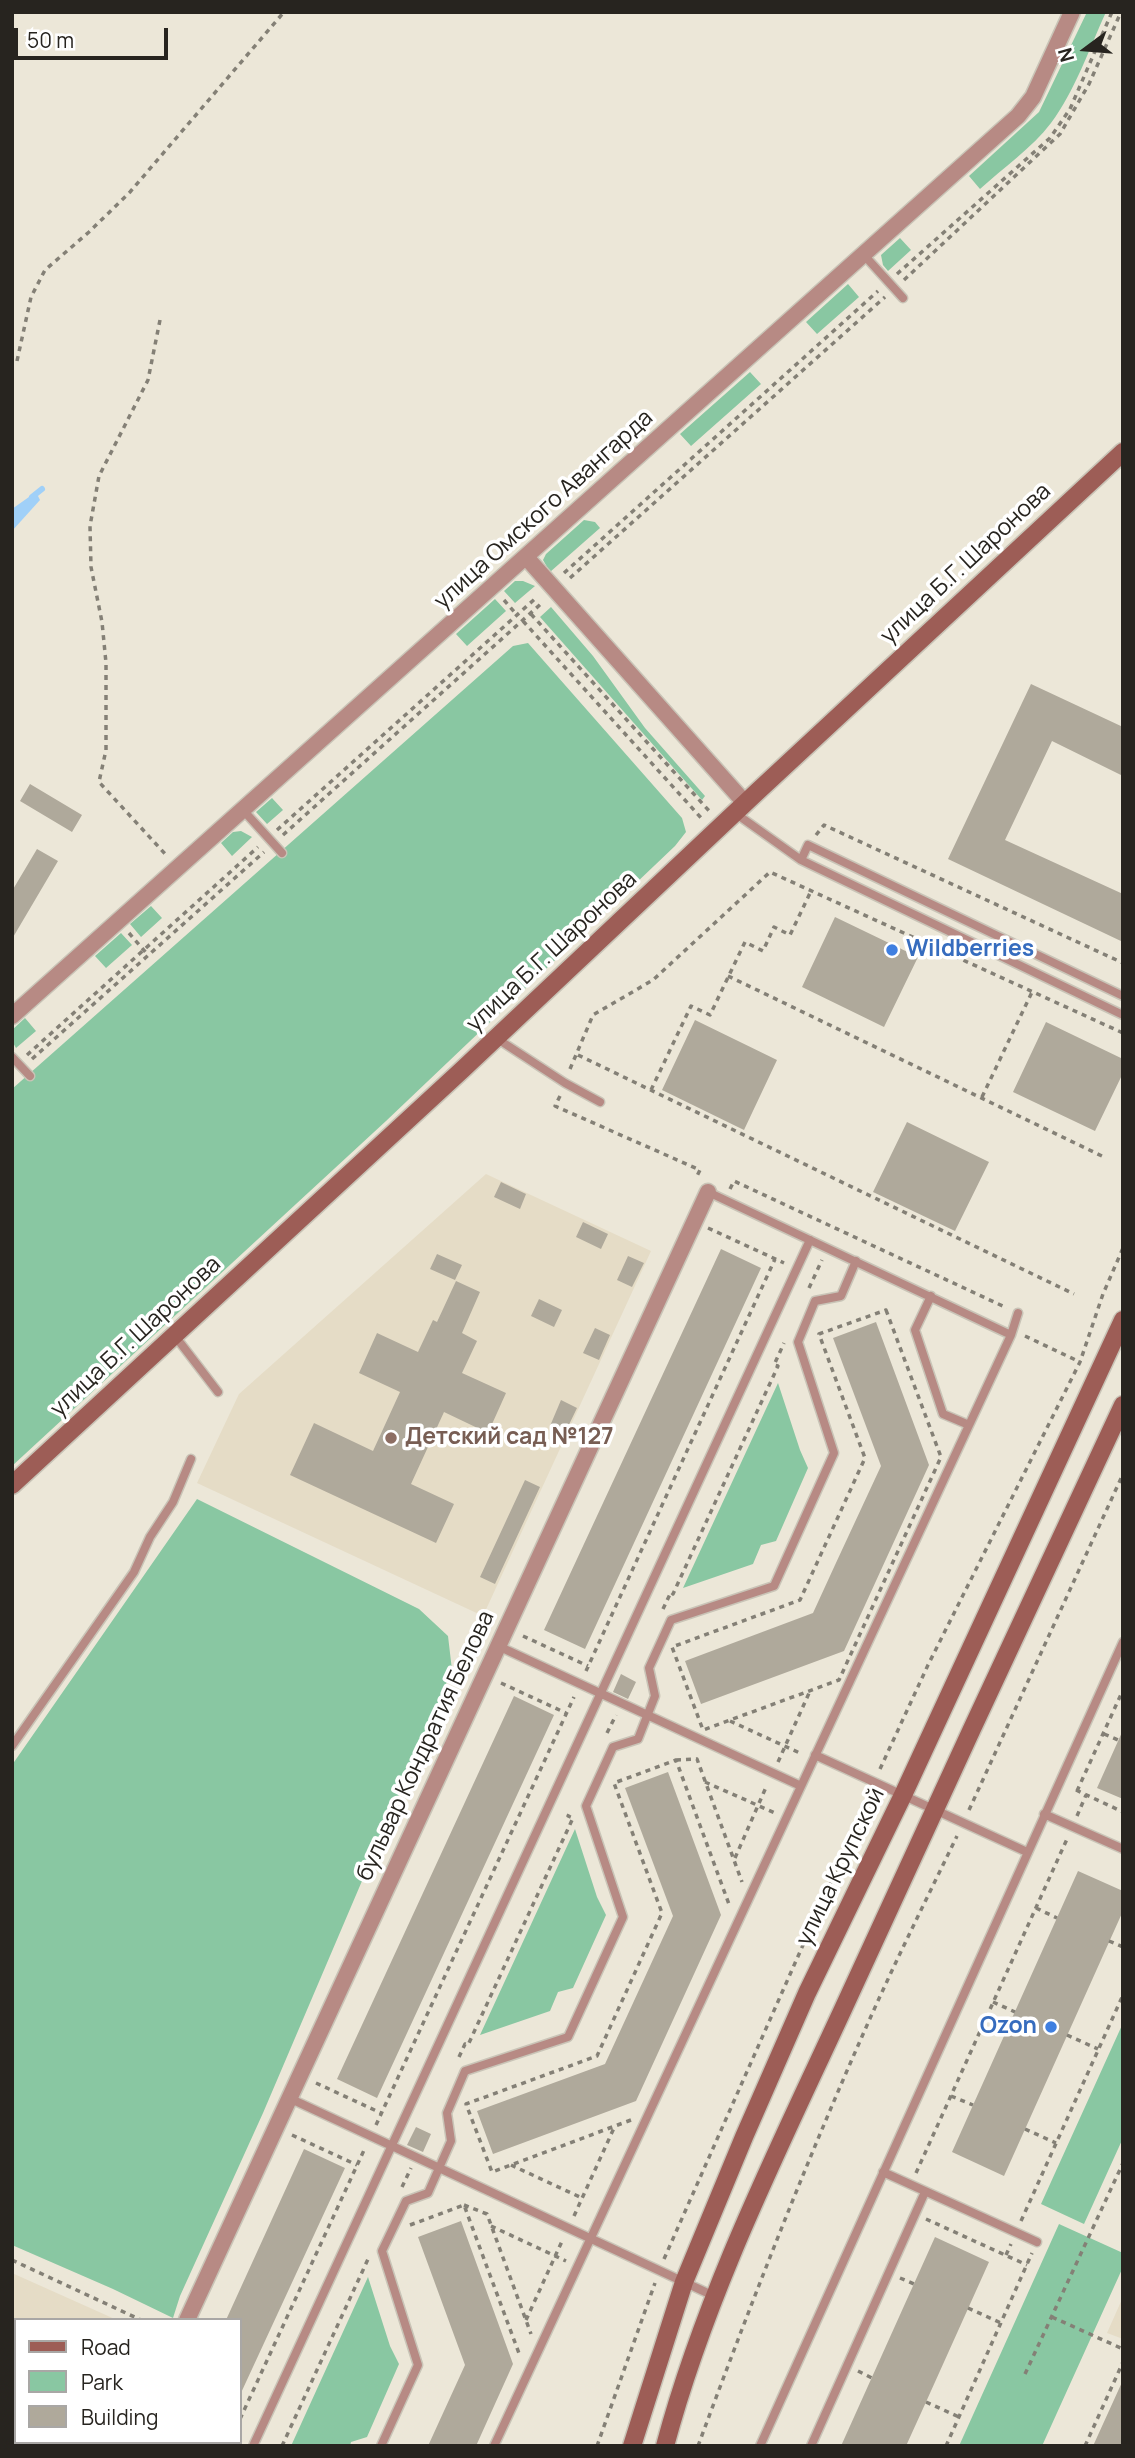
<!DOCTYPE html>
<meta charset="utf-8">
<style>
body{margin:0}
#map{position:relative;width:1135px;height:2458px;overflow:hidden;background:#ece7d8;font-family:Manrope,sans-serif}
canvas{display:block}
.frame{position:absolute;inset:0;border:14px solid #27241f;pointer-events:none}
.legend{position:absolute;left:14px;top:2318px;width:228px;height:126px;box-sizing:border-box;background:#fff;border:2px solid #a9a7a5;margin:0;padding:9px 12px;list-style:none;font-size:21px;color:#27241f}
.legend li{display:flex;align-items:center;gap:14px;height:35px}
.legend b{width:35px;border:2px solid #a9a7a5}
.north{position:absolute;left:1051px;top:14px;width:70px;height:70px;-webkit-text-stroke:5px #fff;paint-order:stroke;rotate:254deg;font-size:19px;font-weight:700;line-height:28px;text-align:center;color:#27241f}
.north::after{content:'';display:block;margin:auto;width:24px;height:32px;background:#27241f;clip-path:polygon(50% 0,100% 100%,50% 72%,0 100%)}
.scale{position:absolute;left:14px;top:28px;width:154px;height:32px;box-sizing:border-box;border:4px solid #27241f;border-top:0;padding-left:9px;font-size:21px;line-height:24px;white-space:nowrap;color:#27241f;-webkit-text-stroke:5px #fff;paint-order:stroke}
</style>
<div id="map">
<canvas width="1135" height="2458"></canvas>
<div class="frame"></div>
<ul class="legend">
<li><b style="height:9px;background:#9d5d56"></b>Road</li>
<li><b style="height:19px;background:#89c7a2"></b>Park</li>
<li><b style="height:19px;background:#afa99b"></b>Building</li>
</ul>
<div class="north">N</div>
<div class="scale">50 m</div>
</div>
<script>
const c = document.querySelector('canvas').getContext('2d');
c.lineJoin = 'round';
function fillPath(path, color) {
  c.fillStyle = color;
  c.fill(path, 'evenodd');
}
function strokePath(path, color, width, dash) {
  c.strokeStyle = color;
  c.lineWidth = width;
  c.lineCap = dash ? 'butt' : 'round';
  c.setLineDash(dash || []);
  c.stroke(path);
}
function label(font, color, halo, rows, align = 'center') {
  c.font = font + ' Manrope,sans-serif';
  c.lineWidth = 7;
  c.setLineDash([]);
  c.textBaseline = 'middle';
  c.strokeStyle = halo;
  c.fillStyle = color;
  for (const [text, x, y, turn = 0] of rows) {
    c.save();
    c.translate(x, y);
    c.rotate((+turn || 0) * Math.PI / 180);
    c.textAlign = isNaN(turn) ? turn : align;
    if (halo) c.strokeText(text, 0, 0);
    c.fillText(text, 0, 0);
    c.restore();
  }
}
const built = new Path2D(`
 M486,1174L651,1251L483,1616L197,1483L239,1394Z
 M12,2273L117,2320H16V2442H95L93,2446H12Z
 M1123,2297V2339L1107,2333Z`);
const green = new Path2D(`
 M1087,12H1106C1089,49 1075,91 1051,123C1032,148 1003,168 980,189L969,176L1039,112Z
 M900,238L911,250L888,271L883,265L881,255Z
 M848,284L859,297L817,334L806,322Z
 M750,372L761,384L691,446L680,434Z
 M584,520L595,522L600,528L550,572L543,560L546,554Z
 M515,581H523L535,586L515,603L504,591Z
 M495,599L506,611L467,646L456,634Z
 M551,607L593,656L645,728L705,796L702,800L540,617Z
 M528,643L682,818L686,832L675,846L386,1121L12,1466V1089L513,646Z
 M272,798L283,810L267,824L256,812Z
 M241,831L252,837L232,856L221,843L233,832Z
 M151,906L162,918L141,937L130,924Z
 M121,933L132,945L106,968L95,956Z
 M25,1018L36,1031L16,1048L12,1041V1030Z
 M778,1383L800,1450L808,1468L776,1541L761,1545L753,1564L683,1588Z
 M197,1499L419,1609L448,1636L452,1670L263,2113L180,2296L173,2318L113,2289L12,2245V1765Z
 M575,1829L597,1897L606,1915L573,1988L558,1992L550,2011L480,2035Z
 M1123,2023V2138L1084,2224L1041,2204Z
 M1059,2224L1123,2253V2267L1042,2446H959Z
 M368,2277L390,2346L399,2364L367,2437L351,2442L350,2446H291Z`);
const water = new Path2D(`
 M36,492L40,500L12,531V509Z`);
const stream = new Path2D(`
 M32,497L42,489`);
const building = new Path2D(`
 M1031,684L1123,727V776L1052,741L1005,840L1123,894V942L948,859Z
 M30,784L82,815L72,832L20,801Z
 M37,849L58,861L12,939V891Z
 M835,917L918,957L884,1027L802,987Z
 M695,1020L777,1060L744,1130L662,1090Z
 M1046,1022L1123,1059V1073L1095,1131L1013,1092Z
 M907,1122L989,1162L955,1231L873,1192Z
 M501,1182L526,1194L520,1209L494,1197Z
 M583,1222L608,1234L601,1249L576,1237Z
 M721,1249L761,1268L585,1649L544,1630Z
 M437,1254L462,1265L455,1280L430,1269Z
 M628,1256L644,1263L632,1287L617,1280Z
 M456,1281L480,1292L462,1333L477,1341L462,1373L506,1393L488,1433L444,1412L411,1484L454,1504L436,1543L290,1475L314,1423L373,1451L400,1392L359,1373L377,1333L418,1352L433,1320L437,1322Z
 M539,1299L562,1310L554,1327L531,1316Z
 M876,1322L929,1465L844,1651L701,1704L685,1661L813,1613L835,1565L881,1466L833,1338Z
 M595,1328L610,1335L599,1360L583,1353Z
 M561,1400L577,1408L565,1433L550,1426Z
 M525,1480L540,1487L495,1584L480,1577Z
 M621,1674L636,1682L628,1699L613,1692Z
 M514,1696L554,1715L377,2098L337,2079Z
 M1123,1730V1799L1097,1788Z
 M668,1772L721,1915L636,2101L493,2154L477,2111L605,2064L673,1916L625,1788Z
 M1078,1871L1123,1891V1911L1004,2176L952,2152Z
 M416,2127L431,2134L423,2152L407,2145Z
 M304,2149L345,2168L240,2395V2320H226Z
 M461,2221L513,2364L476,2446H428L465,2365L418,2237Z
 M935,2237L989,2262L926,2402L906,2446H841Z
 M1123,2380V2446H1093Z`);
const path = new Path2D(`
 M897,274L1050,138L1070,109L1112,12
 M904,280L1060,134L1089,84L1121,12
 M160,320L148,380L99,476L90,526L91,567L102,622L106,663V750L99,782L167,856
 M17,361L31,297L45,270L89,232L130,192L284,12
 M564,573L878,291
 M570,578L885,297
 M504,600L517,615
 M531,614L711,813
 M523,621L703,820
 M277,830L537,597
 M283,835L543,602
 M816,835L824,825L1123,963
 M129,933L148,955
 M728,976L1106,1158
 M27,1055L258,847
 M578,1055L1074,1294
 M32,1059L264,852
 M570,1069L593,1015L653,980L770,872L1123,1033
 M651,1090L691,1006L710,1015L745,942L763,951L774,927L790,935L811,891
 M560,1096L555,1106L700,1170L696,1178
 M982,1097L1032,992
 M730,1189L734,1181L1007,1308
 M708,1228L784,1263
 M809,1288L822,1260
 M886,1310L941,1457L839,1680L703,1730L672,1647L800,1600L865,1458L819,1334Z
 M1025,1336L1080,1362
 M663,1609L671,1592L673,1594L778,1366L774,1365L784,1343
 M523,1636L588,1666
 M586,1671L775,1259
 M501,1683L566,1713
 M730,1721L802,1754
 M607,1733L616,1715
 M1104,1734L1118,1740
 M676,1760L697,1759L742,1882
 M778,1762L810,1691
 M880,1769L928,1665L1080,1362L1103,1294L1123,1248
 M705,1782L775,1813
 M1076,1790L1123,1812
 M1077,1791L1123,1690
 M969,1810L1123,1474
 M1077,1816L1086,1795
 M735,1858L767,1785
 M1036,1908L1057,1918
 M1109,1941L1123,1947
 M993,2002L1015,2012
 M1067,2035L1098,2049
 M459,2057L465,2044L468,2045L573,1818L568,1816L571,1810
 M316,2083L381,2113
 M951,2096L973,2105
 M631,2120L492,2172L466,2104L597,2056L662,1913L614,1783L676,1760L730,1907
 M376,2125L574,1697
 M1025,2129L1056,2143
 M292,2135L357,2165
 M511,2165L582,2198
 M916,2173L1067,1839
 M402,2187L411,2168
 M464,2205L487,2214L531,2334
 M574,2216L614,2128
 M926,2219L1027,2265
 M1021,2221L1123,1995
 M410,2225L464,2205L520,2356
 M491,2226L566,2261
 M1006,2255L1011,2244
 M664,2259L869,1796
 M12,2260L141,2320
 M900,2278L914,2284
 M968,2308L1001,2323
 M1052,2317L1123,2349
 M526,2320L563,2239
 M858,2371L872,2378
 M1025,2374L1123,2163
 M12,2389L16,2400
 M926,2402L959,2417
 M240,2419L365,2148
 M28,2442L30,2446
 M100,2446L102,2442
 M227,2446L229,2442
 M282,2446L369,2257
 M597,2446L655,2283
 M698,2446C751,2303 806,2162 868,2023C896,1960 927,1898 957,1836
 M946,2446L1032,2253
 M1085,2446L1123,2362`);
const service = new Path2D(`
 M864,255L903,298
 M243,810L282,853
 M735,813L801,860L1123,1015
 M801,860L808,845L1123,996
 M496,1038L565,1083L600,1102
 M12,1057L30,1076
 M708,1192L1011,1335
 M931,1296L915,1330L943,1414L969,1425
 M175,1336L218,1392
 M498,1646L801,1786
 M12,1746L134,1572L150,1537L173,1502L191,1459
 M815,1755L1027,1852
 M1044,1814L1123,1849
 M289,2098L714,2296
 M883,2172L1037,2242
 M253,2446L810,1240
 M381,2446L418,2365L382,2251L406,2201L428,2193L451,2141L447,2113L465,2071L568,2037L623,1917L586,1806L613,1747L638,1739L655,1696L649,1668L671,1620L774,1586L834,1453L798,1342L815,1301L841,1296L856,1261
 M494,2446L1011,1335L1018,1313
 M760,2446L1123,1642
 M811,2446L925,2192`);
const minor = new Path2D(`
 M526,557L745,803
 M12,1016L1018,116L1033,97L1072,12
 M187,2320L708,1192
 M128,2446L130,2442`);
const secondary = new Path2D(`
 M12,1485L462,1070L758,791L1123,452
 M632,2446L684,2282L744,2137L807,1993L903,1795L1123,1320
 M665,2446C706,2293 778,2150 844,2007C936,1806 1029,1605 1123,1405`);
const markers = [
 [892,950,7,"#3f7fe0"],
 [391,1438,7,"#8d6e63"],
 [1051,2027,7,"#3f7fe0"]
];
const streetNames = [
 ["улица Омского Авангарда",544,510,-42],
 ["улица Б.Г. Шаронова",966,564,-43],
 ["улица Б.Г. Шаронова",552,952,-43],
 ["улица Б.Г. Шаронова",136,1337,-43],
 ["бульвар Кондратия Белова",426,1746,-65],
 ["улица Крупской",841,1867,-64]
];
const shopNames = [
 ["Wildberries",906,950],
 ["Ozon",1037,2027,"right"]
];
const educationNames = [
 ["Детский сад №127",405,1438]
];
fillPath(built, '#e5dcc6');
fillPath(green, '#89c7a2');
fillPath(water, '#a0d0f8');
strokePath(stream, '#a0d0f8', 6);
fillPath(building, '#afa99b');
strokePath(service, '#c9c4b7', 11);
strokePath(minor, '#c9c4b7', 19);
strokePath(secondary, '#c9c4b7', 21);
strokePath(path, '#848076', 3.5, [5, 5]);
strokePath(service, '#b78a84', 8);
strokePath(minor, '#b78a84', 16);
strokePath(secondary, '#9d5d56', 18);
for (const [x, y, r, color] of markers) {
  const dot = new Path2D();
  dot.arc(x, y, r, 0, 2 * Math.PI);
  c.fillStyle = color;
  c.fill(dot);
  strokePath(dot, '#fff', 2.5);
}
label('23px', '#27241f', '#fff', streetNames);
label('bold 23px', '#366cbe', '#fff', shopNames, 'left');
label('bold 23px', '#785e54', '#fff', educationNames, 'left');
</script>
